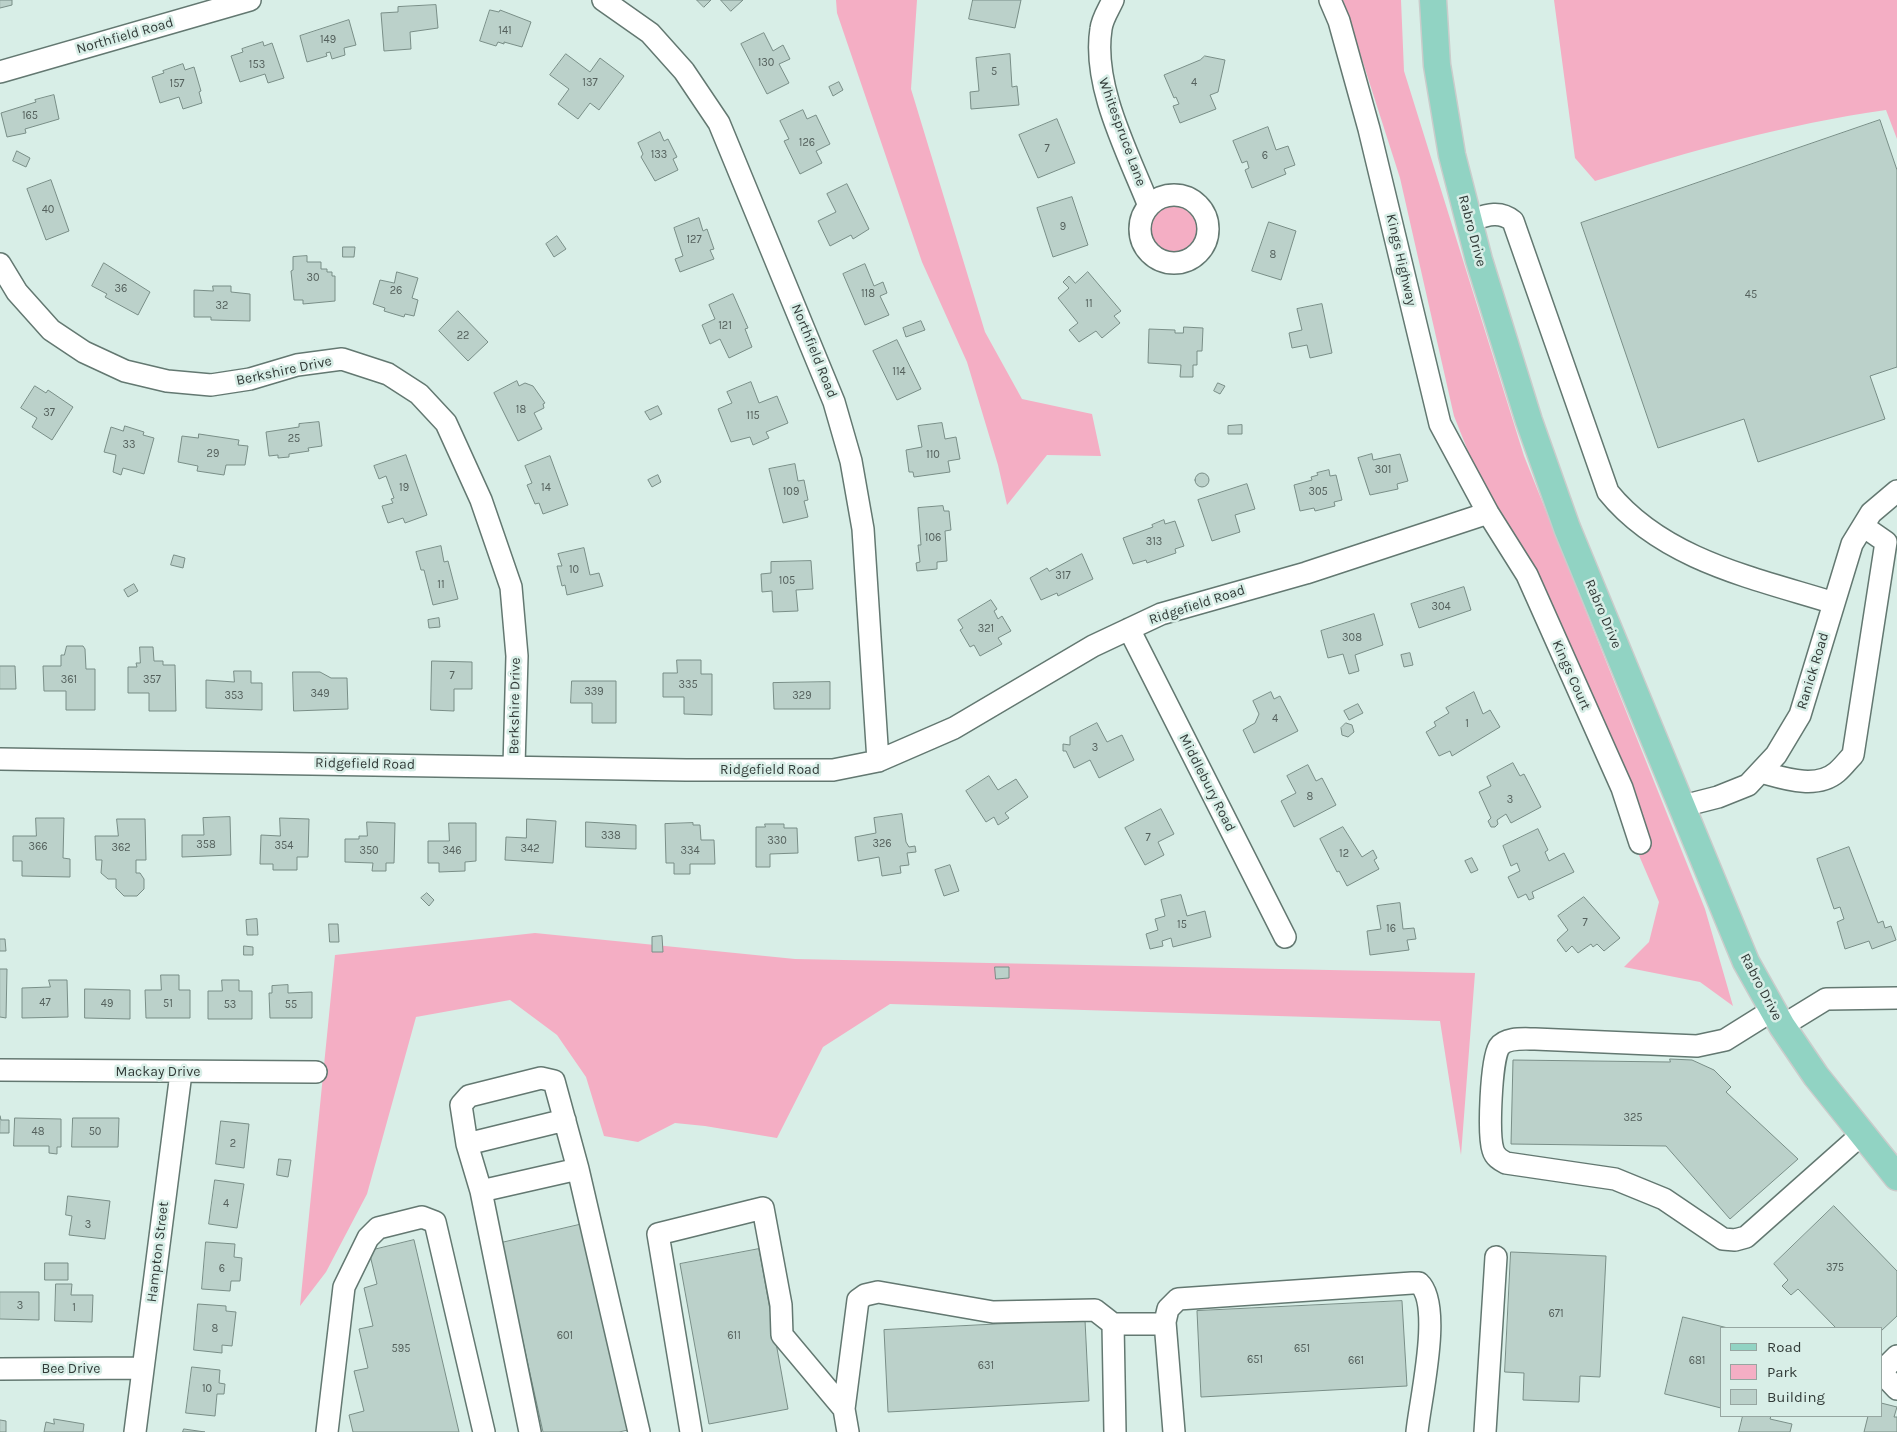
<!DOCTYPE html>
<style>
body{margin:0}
#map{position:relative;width:1897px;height:1432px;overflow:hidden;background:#d8eee7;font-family:Karla,sans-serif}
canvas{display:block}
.legend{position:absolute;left:1720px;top:1327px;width:162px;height:90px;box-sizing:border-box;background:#d8eee7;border:1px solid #96a6a1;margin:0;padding:6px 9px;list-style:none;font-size:15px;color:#323b38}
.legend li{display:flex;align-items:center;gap:10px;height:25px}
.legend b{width:25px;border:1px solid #96a6a1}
</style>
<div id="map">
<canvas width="1897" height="1432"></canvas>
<ul class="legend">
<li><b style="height:6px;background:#91d3c3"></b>Road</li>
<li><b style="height:14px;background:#f4aec4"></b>Park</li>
<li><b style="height:14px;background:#bbd1ca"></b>Building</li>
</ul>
</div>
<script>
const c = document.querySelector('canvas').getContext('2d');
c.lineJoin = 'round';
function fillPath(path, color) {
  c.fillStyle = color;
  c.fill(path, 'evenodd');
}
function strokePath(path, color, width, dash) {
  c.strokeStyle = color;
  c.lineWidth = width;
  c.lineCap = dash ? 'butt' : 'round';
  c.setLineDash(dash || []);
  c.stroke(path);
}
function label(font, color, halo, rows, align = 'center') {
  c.font = font + ' Karla,sans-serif';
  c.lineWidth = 5;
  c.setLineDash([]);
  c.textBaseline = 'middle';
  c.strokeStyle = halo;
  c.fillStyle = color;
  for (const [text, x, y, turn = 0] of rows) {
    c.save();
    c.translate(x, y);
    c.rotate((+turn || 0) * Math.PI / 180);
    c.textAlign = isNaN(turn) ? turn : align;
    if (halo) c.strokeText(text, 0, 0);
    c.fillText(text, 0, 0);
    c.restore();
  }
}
const green = new Path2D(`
 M836,0H917L911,89L985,332L1022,399L1092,414L1101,456L1047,455L1007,505L998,465L967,362L922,262L837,13Z
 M1343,0H1401L1404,71L1524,456L1705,909L1733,1006L1700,982L1624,967L1649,942L1659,902L1501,534L1454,416L1400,178Z
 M1554,0H1897V139L1886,110C1787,124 1690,151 1595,181L1575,158Z
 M1146 229a29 29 0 1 1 58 0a29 29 0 1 1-58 0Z
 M535,933L795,959L1475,973L1461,1155L1440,1021L890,1004L823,1047L777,1138L705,1126L675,1123L638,1142L604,1136L586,1077L557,1035L510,1000L416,1017L367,1194L326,1272L300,1306L335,955Z`);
const building = new Path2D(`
 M0,0H12V5L0,8Z
 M697,0H711L704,7Z
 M721,0H743L731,11Z
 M973,0H1021L1015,28L969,19Z
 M436,5L438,28L410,32L411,49L384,51L381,13L398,12V7Z
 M490,10L499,12L500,10L531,22L522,47L504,42V44L498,42L496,46L480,41Z
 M349,20L356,45L344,48L345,55L332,59L330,52L326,53L327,56L307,62L300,36Z
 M764,33L773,51L783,45L790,59L779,64L789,83L767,94L741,44Z
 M263,42L264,46L272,43L284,78L268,83L265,74L240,82L231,56L243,52L242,49Z
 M566,54L590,72L600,58L624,76L599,110L590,103L578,119L558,104L569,89L550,75Z
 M1010,54L1012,87L1017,86L1019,105L971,109L970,92L979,91L976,58Z
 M1205,56L1225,60L1218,92L1210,95L1216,109L1180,123L1173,106L1179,104L1176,97L1174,98L1164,75L1200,60Z
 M183,64L185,70L194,67L201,91L199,92L202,103L183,109L179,97L160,103L152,77L164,73L163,71Z
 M839,82L843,90L833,96L829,87Z
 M54,95L59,119L25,129L26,133L7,137L1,113L36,102L35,100Z
 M803,110L807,119L816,115L830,144L816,151L822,163L800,174L784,141L789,139L780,121Z
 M1057,119L1075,163L1038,178L1019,135Z
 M1880,120L1897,170V367L1870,376L1885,419L1758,462L1744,419L1658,448L1581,223Z
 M1268,127L1276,150L1288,146L1295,165L1284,169L1286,174L1252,188L1245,170L1249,168L1247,161L1242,163L1233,141Z
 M660,132L664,141L668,139L677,157L673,159L678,170L655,181L641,157L643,154L638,143Z
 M17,151L30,158L26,167L13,161Z
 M51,180L69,231L46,240L27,189Z
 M847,184L869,229L853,239L851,235L830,246L818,221L836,212L827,194Z
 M1072,197L1088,245L1053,257L1037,208Z
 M699,218L703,231L707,229L714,249L710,250L714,259L680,272L675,259L683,256L674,228Z
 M1269,222L1296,231L1281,280L1252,271Z
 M557,236L566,249L554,257L546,244Z
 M343,247H355L354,257H343Z
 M307,256V262H321V269H327V272H332V276H335V301L303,304V300H294L291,271L293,270V257Z
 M104,263L150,292L138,315L105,297L107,294L92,286Z
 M865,264L874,286L883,282L887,293L880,296L889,315L865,325L843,274Z
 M397,272L418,278L412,298L418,300L414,316L405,314L404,317L384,311L385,308L373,304L380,280L394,283Z
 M1088,272L1121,311L1114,316L1120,323L1102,338L1096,331L1079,342L1069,330L1078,323L1058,298L1069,288L1063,282L1069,276L1075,283Z
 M213,286H231V292L250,294V321L211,320V317H194V290L213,291Z
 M733,294L748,328L745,329L752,347L729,358L720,339L710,344L702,325L715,319L709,305Z
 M1322,304L1332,353L1310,358L1307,345L1292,348L1289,333L1302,330L1297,309Z
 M458,311L488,342L468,361L439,331Z
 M921,321L925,330L906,337L903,328Z
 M1184,327L1203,328L1202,351H1197V365H1193V377H1180L1181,365L1148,363L1149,329L1175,330V333H1183Z
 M897,340L921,389L897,400L873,351Z
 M517,381L519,386L525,383L533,386L545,403L543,404L544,408L534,413L542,429L518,441L494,393Z
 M751,382L759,403L777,396L788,423L766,432L769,438L753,445L750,437L731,442L718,409L732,403L727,392Z
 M1218,383L1225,386L1220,394L1214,391Z
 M35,386L46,393L48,390L73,407L52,440L32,427L37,418L21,408Z
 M658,406L662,414L650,420L645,412Z
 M319,422L322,446L308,448L309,451L289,454V457L278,458V455L269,456L266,432L299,427V424Z
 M942,423L945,439L956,437L960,459L948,461L950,472L914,477L913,472H909L906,450L922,447L918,426Z
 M1242,425V434H1228V426Z
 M125,426L144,432L143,435L154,438L144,474L123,468L121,475L113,472L116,455L104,452L111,427L123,431Z
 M199,434L239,440L238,445L248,446L245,465H226L224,475L197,471L198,466L178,462L182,436L198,438Z
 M1372,454L1373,460L1400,454L1408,481L1397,484L1398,489L1370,495L1358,458Z
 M406,455L427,515L405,523L403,518L388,523L382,506L393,503L391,499L394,498L386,476L379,479L374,466Z
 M550,456L568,505L543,514L539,503L535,504L527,485L532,483L525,466Z
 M795,464L798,481L804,480L808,500L804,501L808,517L783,523L769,469Z
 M1329,470L1330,476L1336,475L1342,500L1334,502L1335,506L1315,511L1314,508L1300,511L1294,485L1312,480L1311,477L1318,475L1317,473Z
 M1195 480a7 7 0 1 1 14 0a7 7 0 1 1-14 0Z
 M658,475L661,482L652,487L648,480Z
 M1247,484L1255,509L1235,515L1240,532L1212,541L1198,500Z
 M943,506L944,511H949L951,530L945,531L947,561L937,562V569L917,571L916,563L920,562L918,545H921L918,508Z
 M1164,520L1165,524L1175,521L1184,546L1175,549L1176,553L1147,563L1146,560L1133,564L1123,538L1153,527L1152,525Z
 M441,546L444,562L448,561L458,599L433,605L424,570H421L416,552Z
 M584,548L590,575L599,573L603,586L567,595L565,585L562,586L557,566H562L558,554Z
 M1082,554L1093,579L1058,596L1057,593L1041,600L1030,578L1047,568L1049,571Z
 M174,555L185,558L183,568L171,565Z
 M811,561L813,589L796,590L798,611L773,612L772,591L762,592L761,574L771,573V562Z
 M134,584L138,591L128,597L124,590Z
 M1464,587L1471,610L1419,628L1411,604Z
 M991,600L997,609L994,611L998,619L1002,616L1011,631L998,638L1002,644L980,656L974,645L970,647L960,630L963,628L958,620Z
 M1374,614L1383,645L1355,655L1359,671L1349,674L1343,654L1328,658L1321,631Z
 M439,618L440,627L429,628L428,620Z
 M67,646H83L85,649L86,669H95V710H66V691H44L43,666H61V655H64Z
 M140,647H153L154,661H163V665H175L176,711H149V693H128V667H137L136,663H140Z
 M1410,653L1413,665L1404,667L1401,655Z
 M677,660H701V674H712V715L684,714V697H663V673H677Z
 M432,661L472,662V689H454V711L431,710Z
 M0,666H15L16,689H0Z
 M234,671H251V683H262V710L206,708V680L234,682Z
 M293,672H320L331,678H347L348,709L294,711Z
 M572,681H616V723H592V703H571Z
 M830,682V709H774L773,683Z
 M1271,692L1274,699L1280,696L1298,731L1254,753L1243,730L1255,723L1259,714L1253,701Z
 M1474,692L1483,714L1490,710L1500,727L1452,756L1450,751L1439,756L1426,732L1436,726L1434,722L1449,713L1446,708Z
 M1358,704L1363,713L1349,720L1344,711Z
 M1097,723L1107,742L1122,735L1134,760L1099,778L1090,760L1074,768L1066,751H1063V744L1070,745V737Z
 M1346,723L1352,725L1354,732L1348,737L1342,735L1341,728Z
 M1513,763L1520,776L1524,774L1541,807L1511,823L1506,814L1497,820L1498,824L1495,827H1491L1488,821L1491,818L1479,792L1491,786L1487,777Z
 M1308,765L1316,781L1322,778L1336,805L1294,827L1281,801L1296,793L1287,776Z
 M989,776L998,790L1016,779L1028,797L1005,813L1009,818L998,825L994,817L986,822L966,791Z
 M1161,809L1174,834L1158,842L1164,855L1145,865L1125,828Z
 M902,814L906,842L909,847L915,846L916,852L907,853L909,865L900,866L901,873L882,876L879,857L858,861L855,837L876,833L874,818Z
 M230,817L231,855L182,857V835H204L203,818Z
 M36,818H64L63,858L70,859V877L22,876V861H13V836H36Z
 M280,818L309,819L308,857H297V870H273V864H260L261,835L280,836Z
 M117,819H145L146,860H136V873H140L144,879V889L137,896H124L116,888V879H108L101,873L102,860H96L95,836H118Z
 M527,819L556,821L553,863L505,860L506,837L526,838Z
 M367,822L395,823L394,863H386V871H372L373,863L345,862V839H359V836H367Z
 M586,822L636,825V849L586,847Z
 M449,823H476V861L465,862V871L439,872V863H428V841H449Z
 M693,823V825H700L701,840H714L715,864H690V874H674V863H666L665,824Z
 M765,824H784V828H797L798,853L770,854V867H756V827H765Z
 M1343,827L1362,857L1373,850L1377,858L1374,860L1379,869L1347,886L1339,871L1337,872L1320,839Z
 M1538,829L1548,850L1545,852L1549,861L1564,853L1574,872L1532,892L1534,898L1529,900L1526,894L1518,898L1508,877L1520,871L1517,863L1511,866L1503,846Z
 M1849,847L1878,923L1883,921L1885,928L1891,926L1896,940L1872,949L1869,941L1845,949L1837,922L1844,919L1840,907L1834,909L1817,859Z
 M1472,858L1478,870L1471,873L1465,861Z
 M950,865L959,891L944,896L935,870Z
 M427,893L434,900L429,906L421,898Z
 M1181,895L1187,916L1205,911L1211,937L1173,947L1171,938L1162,941L1163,946L1150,949L1146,934L1158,930L1155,919L1165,916L1161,900Z
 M1584,897L1620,938L1604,951L1597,944L1593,947L1591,944L1578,953L1572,946L1566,952L1557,940L1568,930L1558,916Z
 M1400,903L1403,929L1414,928L1416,939L1407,940L1409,950L1370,955L1367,931L1381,929L1377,906Z
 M257,919L258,935H247L246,920Z
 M329,924H338L339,942H330Z
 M662,936L663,952H652V937Z
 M0,939H5L6,951H0Z
 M244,946L253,947V955H244Z
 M995,967H1009V978L996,979Z
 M0,969H7L6,1018L0,1017Z
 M161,975H179V990H190V1018H146L145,990H161Z
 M49,980H67L68,1017L22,1018V988L50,987Z
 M222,980H239V991H252V1019H208V991H222Z
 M288,985V993L312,992V1018H270L269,993H272V986Z
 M85,989L130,990V1019L85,1018Z
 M1670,1059L1692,1060L1714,1070L1731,1087L1726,1092L1798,1159L1730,1219L1666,1146L1511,1144L1513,1060L1670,1062Z
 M0,1116L1,1120H9V1133H0Z
 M15,1118L61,1119V1147H57V1154L49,1153V1146H14Z
 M73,1118H119L118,1147H72Z
 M221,1121L249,1124L244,1168L216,1164Z
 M279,1159L291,1160L288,1177L277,1175Z
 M215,1180L244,1184L237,1228L209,1224Z
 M68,1196L110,1201L105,1239L69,1235L72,1216L66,1215Z
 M1834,1206L1897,1271V1316L1881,1331V1328H1836L1798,1289L1791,1295L1782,1286L1788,1280L1774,1264Z
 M583,1224L628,1430L619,1432H543L501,1243Z
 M414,1240L459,1432H353L349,1415L364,1411L354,1371L368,1368L359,1329L373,1326L364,1288L377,1284L369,1251Z
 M206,1242L235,1244L234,1257L242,1258L240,1281H231L230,1291L202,1289Z
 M759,1249L788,1409L709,1424L680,1264Z
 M1511,1252L1606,1256L1600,1377L1580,1376L1579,1402L1523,1400L1524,1373L1505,1372Z
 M45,1263H68V1280H45Z
 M56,1284H72L71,1295H93L92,1322L55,1321Z
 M0,1292H39V1320L0,1319Z
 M1402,1301L1407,1386L1201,1397L1197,1311Z
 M198,1304L226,1306V1311L236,1312L232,1346L222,1345V1353L194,1350Z
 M1683,1317L1728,1328H1721V1408L1665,1394Z
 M1085,1320L1089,1401L888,1412L884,1330Z
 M192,1367L220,1370L219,1383L225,1384L224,1394H217L215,1416L186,1413Z
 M1881,1403L1897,1407L1894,1417H1897V1432H1864L1868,1416H1881Z
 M1743,1416H1771L1770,1419L1792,1424L1790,1432H1739Z
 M54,1419L84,1424L83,1432H44L46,1422L54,1424Z
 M0,1420L6,1421V1432H0Z
 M184,1429L205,1432H183Z`);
const minor = new Path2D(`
 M603,0L650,33L684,71L719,123L834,402L851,461L863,529L878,761
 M1113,0C1109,9 1102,19 1101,29C1092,86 1128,153 1149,206
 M1330,0L1339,21L1369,129L1440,424L1488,513L1527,575L1622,788L1640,843
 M0,72L250,0
 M1140 229a34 34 0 1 1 68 0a34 34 0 1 1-68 0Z
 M1468,221C1484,216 1499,209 1513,221L1608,492C1663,560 1754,578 1834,603
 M0,264L17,292L51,330L84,352L125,371L167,381L211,385L250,379L297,365L342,359L388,374L419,394L446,423L481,500L511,587L517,656L514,766
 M1129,629L1285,937
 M0,759L686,770H833L878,761L954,728L1093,646L1161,614L1306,573L1488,513
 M1761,772C1783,778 1816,790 1837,772C1843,767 1848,760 1853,755L1886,542L1863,526
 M1683,806L1718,797L1748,785L1776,755L1800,715L1852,544L1871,513L1897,491
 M1773,1010L1725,1040L1697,1046L1535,1039C1524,1039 1506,1037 1499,1047C1491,1061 1488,1134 1493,1150C1495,1157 1500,1160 1506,1163L1615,1179L1664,1199L1723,1239L1735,1240L1746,1237L1862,1134
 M1782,1026L1826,999L1897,998
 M0,1070L316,1072
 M467,1144L565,1120
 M481,1191L467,1144L461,1105L469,1096L541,1078L554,1081L578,1169
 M1113,1324H1165
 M1897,1356L1881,1372L1897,1389
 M0,1369L143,1368
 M844,1409L858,1300L865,1295L878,1292L993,1312L1095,1310L1113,1324L1115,1432
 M135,1432L181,1073
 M327,1432L344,1287L368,1238L378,1228L422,1217L435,1222L484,1432
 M530,1432L481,1191L578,1169L639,1432
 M691,1432L658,1234L763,1208L781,1305L782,1335L844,1409L848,1432
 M1174,1432L1165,1322L1168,1309L1178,1299L1412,1283H1419C1443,1305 1420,1400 1417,1432
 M1485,1432L1496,1257`);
const major = new Path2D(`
 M1433,0L1437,65L1452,155L1479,260L1529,421L1567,528L1746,962L1782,1026L1816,1076L1897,1177`);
const numberNames = [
 ["141",505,31],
 ["149",328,40],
 ["130",766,63],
 ["153",257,65],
 ["5",994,72],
 ["137",590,83],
 ["4",1194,83],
 ["157",177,84],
 ["165",30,116],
 ["126",807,143],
 ["7",1047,149],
 ["133",659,155],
 ["6",1265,156],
 ["40",48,210],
 ["9",1063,227],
 ["127",694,240],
 ["8",1273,255],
 ["30",313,278],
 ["36",121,289],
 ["26",396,291],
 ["118",868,294],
 ["45",1751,295],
 ["11",1089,304],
 ["32",222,306],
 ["121",725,326],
 ["22",463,336],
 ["114",899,372],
 ["18",521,410],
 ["37",49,413],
 ["115",753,416],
 ["25",294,439],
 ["33",129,445],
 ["29",213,454],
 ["110",933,455],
 ["301",1383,470],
 ["19",404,488],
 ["14",546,488],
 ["109",791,492],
 ["305",1318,492],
 ["106",933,538],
 ["313",1154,542],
 ["10",574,570],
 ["317",1063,576],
 ["105",787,581],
 ["11",441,585],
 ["304",1441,607],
 ["321",986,629],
 ["308",1352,638],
 ["7",452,676],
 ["361",69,680],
 ["357",152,680],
 ["335",688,685],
 ["339",594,692],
 ["349",320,694],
 ["353",234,696],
 ["329",802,696],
 ["4",1275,719],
 ["1",1467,724],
 ["3",1095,748],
 ["8",1310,797],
 ["3",1510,800],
 ["338",611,836],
 ["7",1148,838],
 ["330",777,841],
 ["326",882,844],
 ["358",206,845],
 ["354",284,846],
 ["366",38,847],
 ["362",121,848],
 ["342",530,849],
 ["350",369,851],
 ["346",452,851],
 ["334",690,851],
 ["12",1344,854],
 ["7",1585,923],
 ["15",1182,925],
 ["16",1391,929],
 ["47",45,1003],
 ["49",107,1004],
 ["51",168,1004],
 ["53",230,1005],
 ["55",291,1005],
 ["325",1633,1118],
 ["48",38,1132],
 ["50",95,1132],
 ["2",233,1144],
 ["4",226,1204],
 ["3",88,1225],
 ["375",1835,1268],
 ["6",222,1269],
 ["3",20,1306],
 ["1",74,1308],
 ["671",1556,1314],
 ["8",215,1329],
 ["601",565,1336],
 ["611",734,1336],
 ["595",401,1349],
 ["651",1302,1349],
 ["651",1255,1360],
 ["661",1356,1361],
 ["681",1697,1361],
 ["631",986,1366],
 ["10",207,1389]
];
const streetNames = [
 ["Northfield Road",125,36,-16],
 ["Whitespruce Lane",1122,132,70],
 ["Rabro Drive",1472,231,75],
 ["Kings Highway",1401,260,77],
 ["Northfield Road",814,351,68],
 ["Berkshire Drive",284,371,-12],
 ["Ridgefield Road",1197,605,-18],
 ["Rabro Drive",1603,614,67],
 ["Ranick Road",1813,671,-73],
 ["Kings Court",1571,675,66],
 ["Berkshire Drive",515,706,-89],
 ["Ridgefield Road",365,764,1],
 ["Ridgefield Road",770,770],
 ["Middlebury Road",1207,783,63],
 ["Rabro Drive",1761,987,62],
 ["Mackay Drive",158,1072],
 ["Hampton Street",158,1252,-83],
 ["Bee Drive",71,1369]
];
fillPath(green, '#f4aec4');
fillPath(building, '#bbd1ca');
strokePath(building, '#798e87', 1);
strokePath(minor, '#637871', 24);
strokePath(major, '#cacccb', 29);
strokePath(minor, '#fff', 21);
strokePath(major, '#91d3c3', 26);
label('11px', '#54605c', null, numberNames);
label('14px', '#323b38', '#d8eee7', streetNames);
</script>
